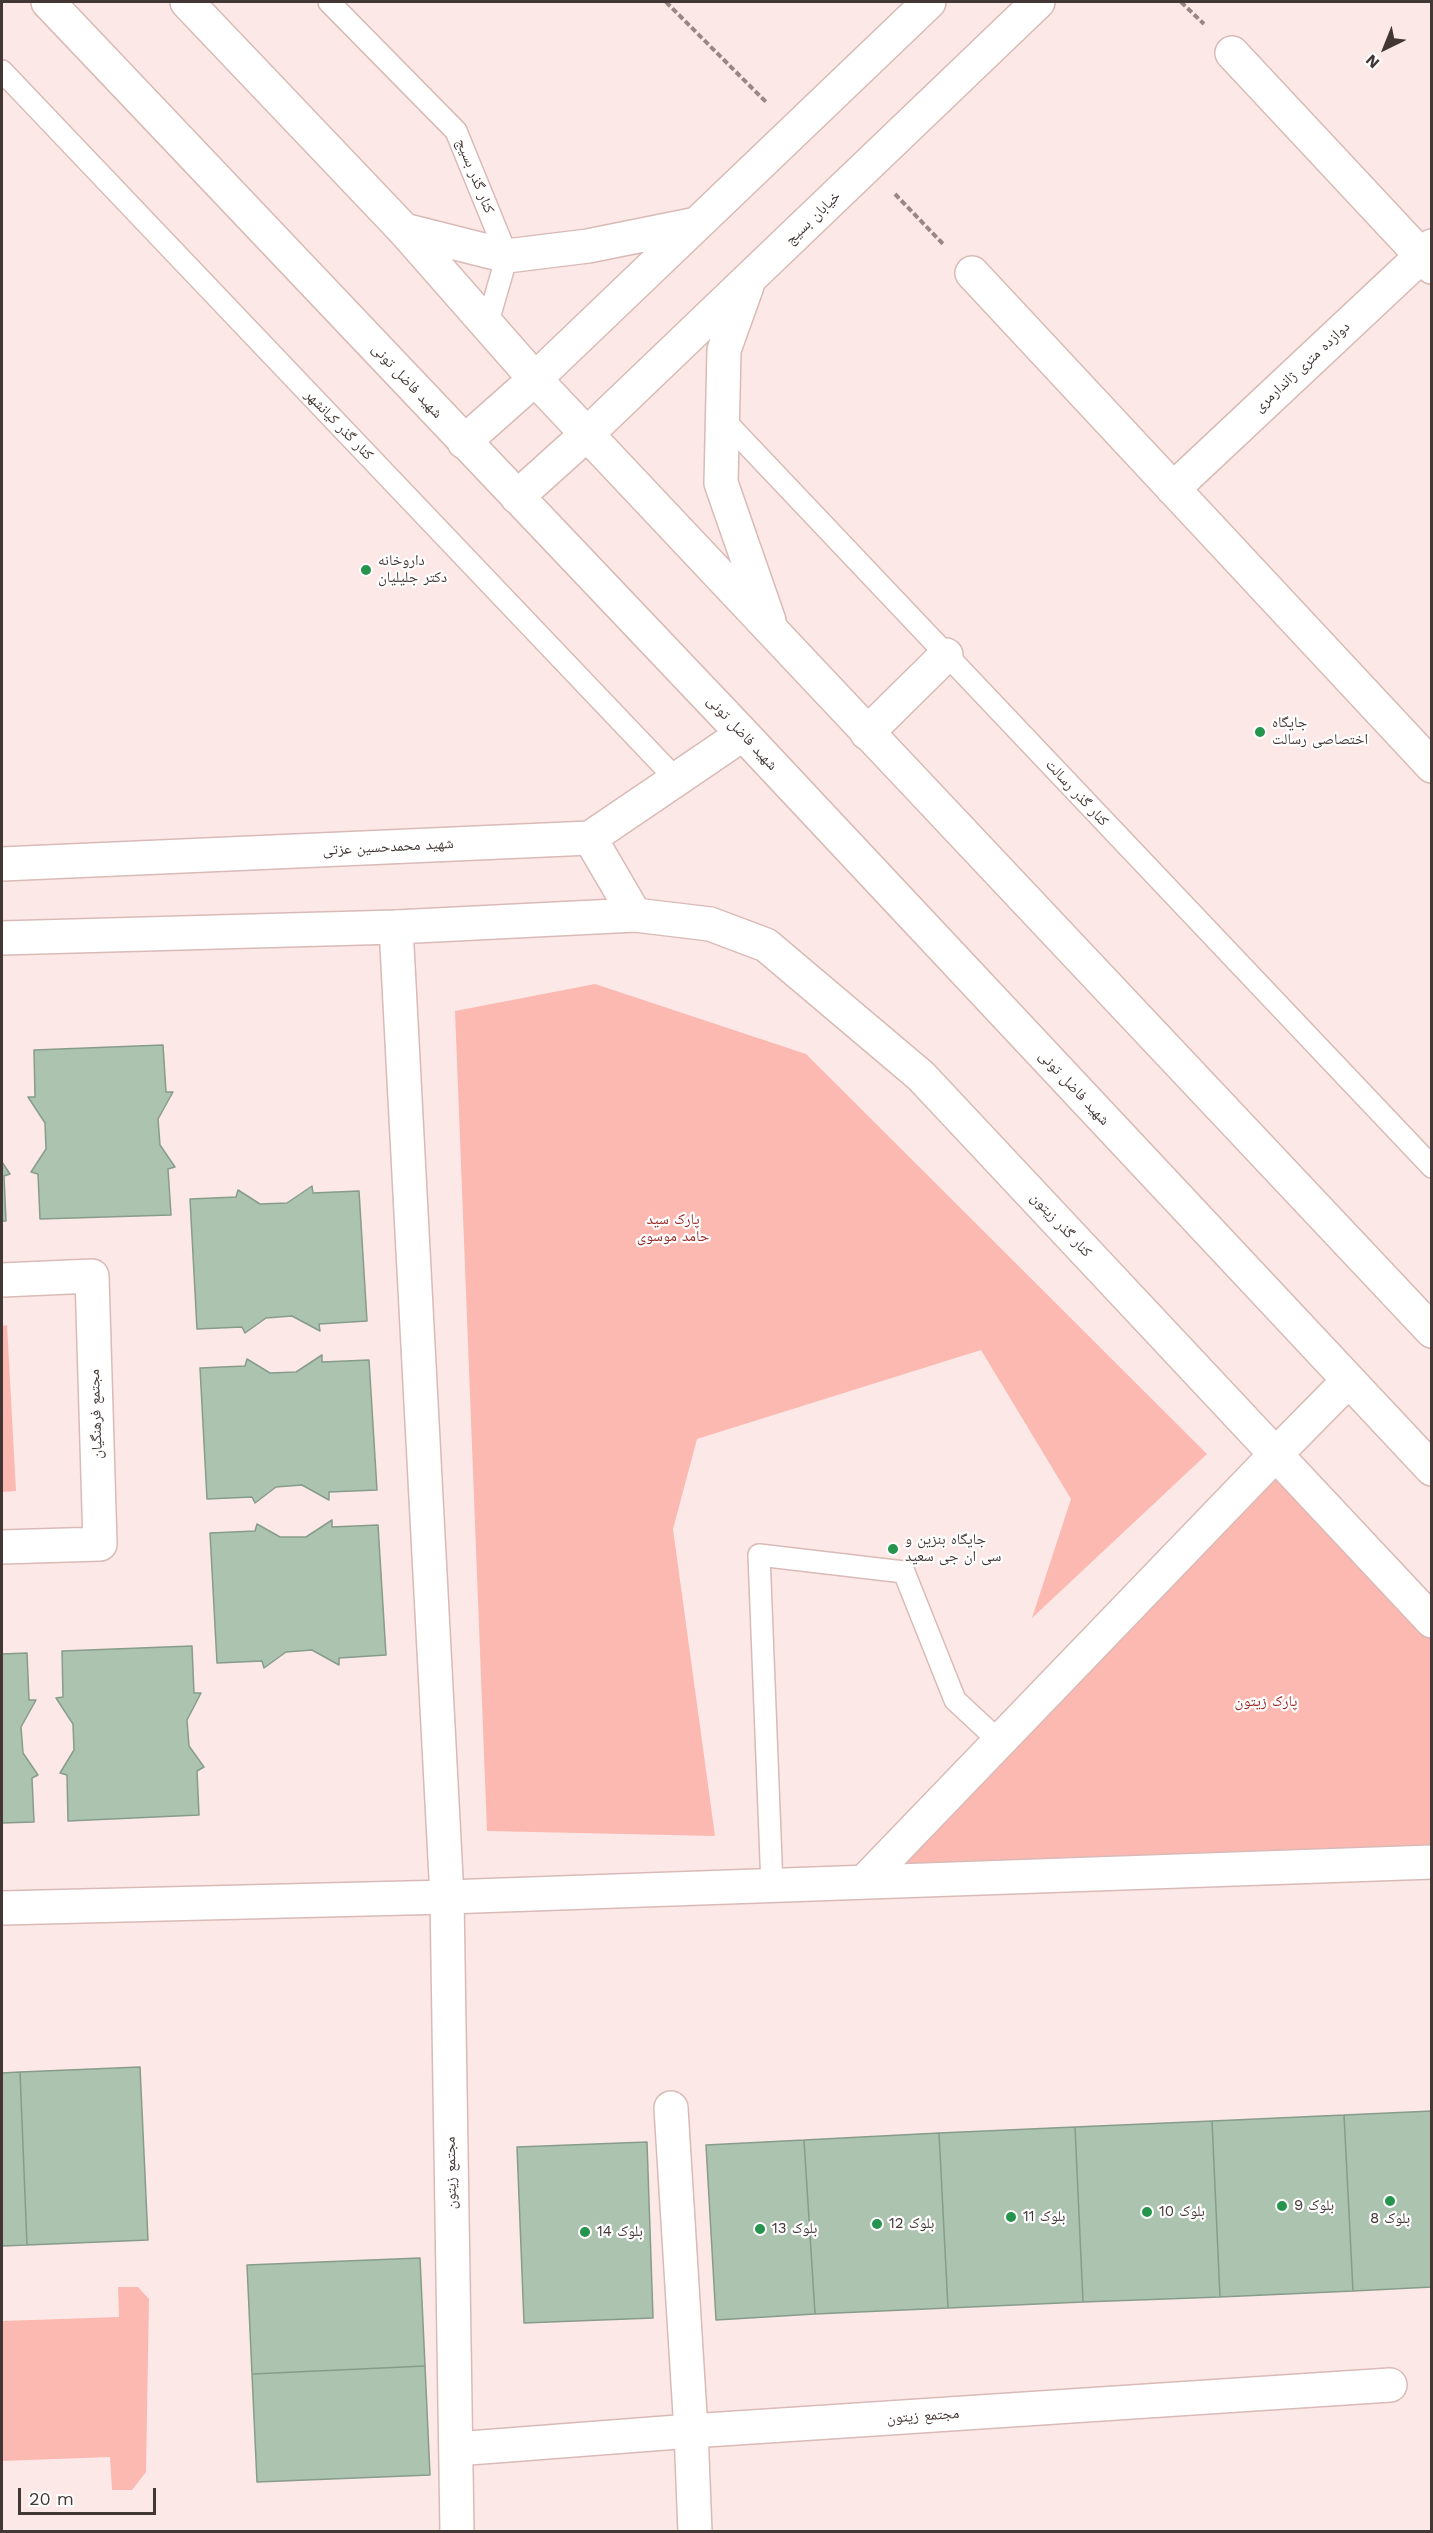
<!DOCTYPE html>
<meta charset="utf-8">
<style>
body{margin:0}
#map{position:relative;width:1433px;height:2533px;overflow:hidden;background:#fce9e7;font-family:"Work Sans",sans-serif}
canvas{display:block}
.frame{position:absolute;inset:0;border:3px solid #433735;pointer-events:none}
.north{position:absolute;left:1355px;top:18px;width:60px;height:60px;-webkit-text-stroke:4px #fff;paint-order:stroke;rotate:223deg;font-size:16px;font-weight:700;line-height:24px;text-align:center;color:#433735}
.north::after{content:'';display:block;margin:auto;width:21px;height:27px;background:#433735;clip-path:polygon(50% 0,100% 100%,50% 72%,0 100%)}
.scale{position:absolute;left:18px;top:2488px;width:138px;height:27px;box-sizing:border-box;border:3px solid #433735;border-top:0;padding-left:8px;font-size:18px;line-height:21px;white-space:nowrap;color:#433735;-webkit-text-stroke:4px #fff;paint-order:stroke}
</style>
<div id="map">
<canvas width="1433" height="2533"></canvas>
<div class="frame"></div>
<div class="north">N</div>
<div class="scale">20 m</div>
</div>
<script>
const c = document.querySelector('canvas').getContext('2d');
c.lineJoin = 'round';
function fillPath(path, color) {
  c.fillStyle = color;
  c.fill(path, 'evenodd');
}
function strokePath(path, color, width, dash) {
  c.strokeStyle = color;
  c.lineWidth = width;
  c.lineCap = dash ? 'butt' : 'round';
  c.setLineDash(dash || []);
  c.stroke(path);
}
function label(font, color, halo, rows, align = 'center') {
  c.font = font + ' "Work Sans","Noto Naskh Arabic",sans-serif';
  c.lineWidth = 4.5;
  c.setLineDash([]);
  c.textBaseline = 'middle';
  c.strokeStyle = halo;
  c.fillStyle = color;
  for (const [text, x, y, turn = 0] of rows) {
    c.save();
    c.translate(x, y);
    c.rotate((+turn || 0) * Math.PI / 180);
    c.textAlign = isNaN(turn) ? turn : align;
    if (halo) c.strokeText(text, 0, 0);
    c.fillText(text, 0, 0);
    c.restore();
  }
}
const green = new Path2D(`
 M595,984L806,1054L1207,1454L1032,1618L1071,1499L981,1350L697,1439L673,1529L715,1836L487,1831L455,1011Z
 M7,1325L16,1491L2,1492V1326Z
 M1276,1454L1431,1621V1862L864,1882Z
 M118,2287H138L149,2299L146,2472L132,2490H112L110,2457L2,2461V2321L119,2317Z`);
const building = new Path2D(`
 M163,1045L166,1092H173L158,1119L160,1145L175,1167L168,1169L171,1215L40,1219L38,1174L31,1172L46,1149L45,1123L28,1097H35L34,1050Z
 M2,1162L10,1174L4,1176L6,1221H2Z
 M312,1186L313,1193L359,1191L367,1321L319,1324L320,1331L292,1316L266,1318L245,1333L242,1327L197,1329L190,1199L236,1197L238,1190L260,1204L287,1203Z
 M322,1355V1362L369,1360L377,1490L329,1492V1500L302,1485L276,1487L255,1503L252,1497L207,1499L200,1368L245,1366L247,1359L270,1373L296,1372Z
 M332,1520V1527L378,1525L386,1655L339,1658V1665L312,1650L286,1652L264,1668L262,1661L217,1663L210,1533L255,1531L257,1524L280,1537H306Z
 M192,1646L194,1693H201L187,1720L189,1746L204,1767L197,1771L199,1815L68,1821L67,1775L60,1773L74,1750L73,1724L56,1698L63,1697L62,1651Z
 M27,1653L29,1700H36L21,1727L23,1753L38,1775L32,1778L34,1822L2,1823V1654Z
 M140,2067L148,2240L27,2245L20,2072Z
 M20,2072L27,2245L2,2246V2073Z
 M1432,2111V2287L1353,2291L1344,2115Z
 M1344,2115L1353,2291L1220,2297L1212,2121Z
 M1212,2121L1220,2297L1083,2302L1075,2127Z
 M1075,2127L1083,2302L948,2308L939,2133Z
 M939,2133L948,2308L815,2314L804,2140Z
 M804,2140L815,2314L716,2320L706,2145Z
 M647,2142L653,2318L524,2323L517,2147Z
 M420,2258L425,2366L252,2374L247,2265Z
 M425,2366L430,2475L257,2482L252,2374Z`);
const path = new Path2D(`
 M666,2L767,103
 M1181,2L1204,24
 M895,194L944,245`);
const service = new Path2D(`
 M329,2L456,131L507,256L487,325
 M2,71L676,779
 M723,419L1432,1167
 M772,1886L759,1555L904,1572L955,1700L999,1741`);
const minor = new Path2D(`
 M1232,53L1432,267
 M972,273L1432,766
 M1173,489L1432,246
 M867,733L946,655
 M396,927L447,1897L457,2532
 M2,1280L92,1276L100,1544L2,1547
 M671,2108L691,2431L695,2532
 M456,2449L691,2431L1390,2385`);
const secondary = new Path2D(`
 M48,2L743,734L1432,1469
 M187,2L404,230L535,379L1432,1331
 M404,230L507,256L588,246L697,224
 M747,286L724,350L721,483L769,621
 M464,442L535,379L929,2
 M517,497L587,434L1038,2
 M590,838L635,915
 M2,864L590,838L743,734
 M2,938L396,927L635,915L710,924L766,945L921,1076L1432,1621
 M864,1882L1276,1454L1348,1381
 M2,1908L447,1897L1432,1862`);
const markers = [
 [366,570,6,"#25944d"],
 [1260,732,6,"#25944d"],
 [893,1549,6,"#25944d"],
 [1390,2201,6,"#25944d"],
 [1282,2206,6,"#25944d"],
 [1147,2212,6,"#25944d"],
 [1011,2217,6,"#25944d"],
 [877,2224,6,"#25944d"],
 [760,2229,6,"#25944d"],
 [585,2232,6,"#25944d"]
];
const streetNames = [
 ["کنار گذر بسیج",475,176,68],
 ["خیابان بسیج",813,218,-44],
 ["دوازده متری ژاندارمری",1302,367,-43],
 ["شهید فاضل تونی",407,381,47],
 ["کنار گذر کیانشهر",339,425,46],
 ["شهید فاضل تونی",742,733,47],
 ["کنار گذر رسالت",1077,793,47],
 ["شهید محمدحسین عزتی",388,847,-3],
 ["شهید فاضل تونی",1074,1088,47],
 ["کنار گذر زیتون",1061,1225,47],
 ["مجتمع فرهنگیان",96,1414,-92],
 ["مجتمع زیتون",451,2173,-91],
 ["مجتمع زیتون",923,2416,-4]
];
const poiNames = [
 ["داروخانه",378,561],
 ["دکتر جلیلیان",378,578],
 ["جایگاه",1272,723],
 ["اختصاصی رسالت",1272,740],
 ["جایگاه بنزین و",905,1540],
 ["سی ان جی سعید",905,1557],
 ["بلوک 9",1294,2206],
 ["بلوک 10",1159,2212],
 ["بلوک 11",1023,2217],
 ["بلوک 8",1390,2219,"center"],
 ["بلوک 12",889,2224],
 ["بلوک 13",772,2229],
 ["بلوک 14",597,2232]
];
const parkNames = [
 ["پارک سید",673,1220],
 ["حامد موسوی",673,1237],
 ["پارک زیتون",1266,1702]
];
fillPath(green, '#fcb9b1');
fillPath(building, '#acc3b0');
strokePath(building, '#879c8b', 1.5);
strokePath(service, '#d9bab6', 24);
strokePath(minor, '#d9bab6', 36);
strokePath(secondary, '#d9bab6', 36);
strokePath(path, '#978785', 4, [6, 3]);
strokePath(service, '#fff', 21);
strokePath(minor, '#fff', 33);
strokePath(secondary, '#fff', 33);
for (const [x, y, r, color] of markers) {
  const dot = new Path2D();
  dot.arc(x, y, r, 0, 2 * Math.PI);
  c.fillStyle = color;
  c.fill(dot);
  strokePath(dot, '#fff', 2);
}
label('15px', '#433735', '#fff', streetNames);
label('15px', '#433735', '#fff', poiNames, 'left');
label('15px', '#972924', '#fff', parkNames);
</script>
